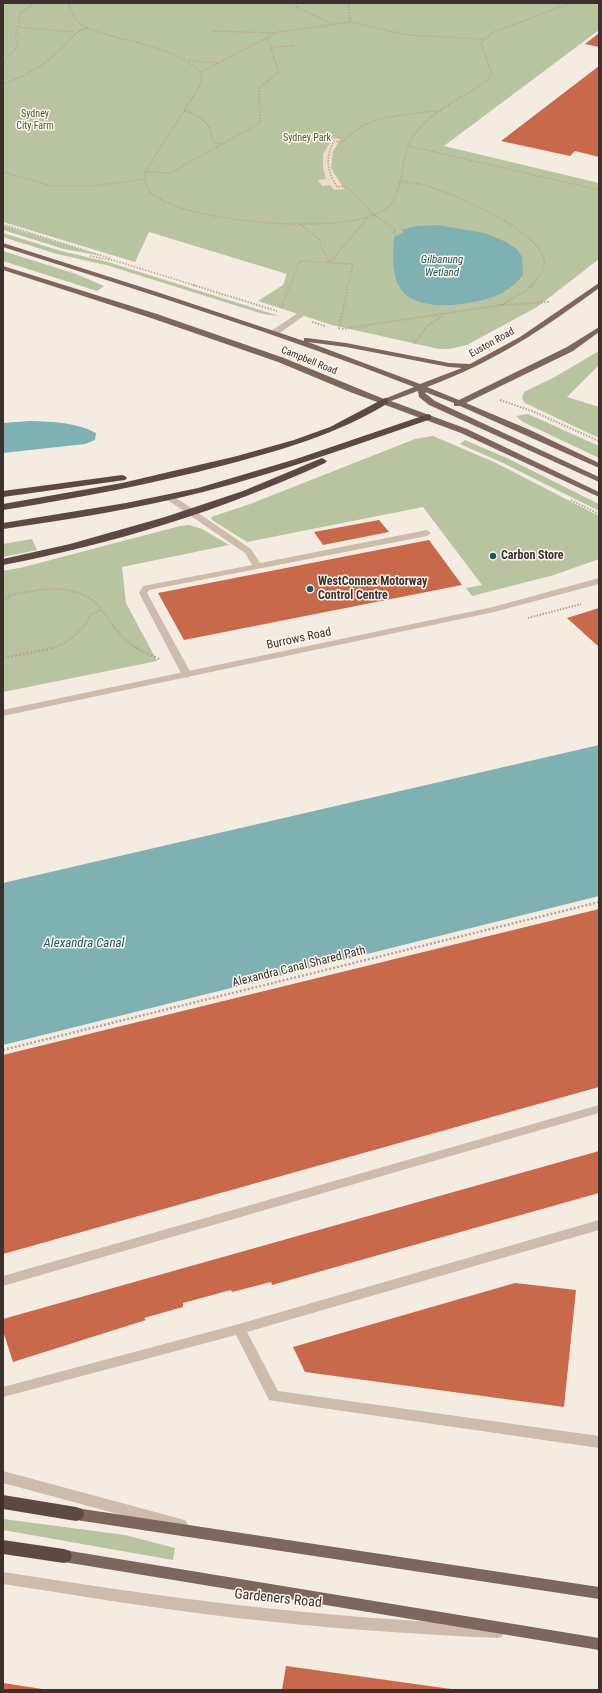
<!DOCTYPE html>
<style>
body{margin:0}
#map{position:relative;width:602px;height:1693px;overflow:hidden;background:#f4ebe1;font-family:"Roboto Condensed",sans-serif}
canvas{display:block}
.frame{position:absolute;inset:0;border:4px solid #3b302b;pointer-events:none}
</style>
<div id="map">
<canvas width="602" height="1693"></canvas>
<div class="frame"></div>
</div>
<script>
const c = document.querySelector('canvas').getContext('2d');
c.lineJoin = 'round';
function fillPath(path, color) {
  c.fillStyle = color;
  c.fill(path, 'evenodd');
}
function strokePath(path, color, width, dash) {
  c.strokeStyle = color;
  c.lineWidth = width;
  c.lineCap = dash ? 'butt' : 'round';
  c.setLineDash(dash || []);
  c.stroke(path);
}
function label(font, color, halo, rows, align = 'center') {
  c.font = font + ' "Roboto Condensed",sans-serif';
  c.lineWidth = 3;
  c.setLineDash([]);
  c.textBaseline = 'middle';
  c.strokeStyle = halo;
  c.fillStyle = color;
  for (const [text, x, y, turn = 0] of rows) {
    c.save();
    c.translate(x, y);
    c.rotate((+turn || 0) * Math.PI / 180);
    c.textAlign = isNaN(turn) ? turn : align;
    if (halo) c.strokeText(text, 0, 0);
    c.fillText(text, 0, 0);
    c.restore();
  }
}
const green = new Path2D(`
 M3,3H599V30L444,146L599,183V259L537,307L467,345L449,349H439L332,325L258,301L283,285L287,274L149,232L135,262L3,222Z
 M3,225L102,256L64,249L3,230Z
 M3,233L61,251L108,262L279,316L263,314L106,265L57,254L3,237Z
 M3,251L76,274L104,286L97,291L3,261Z
 M599,351V365L567,397L599,407V438L525,403L522,398L524,392L553,378Z
 M528,414L599,446V458L523,422L516,416Z
 M433,436L494,462L599,516V559L554,575L472,596L466,588L482,585L423,507L247,542L212,520L211,517L250,504L415,439Z
 M465,440L509,459L599,504V511L503,463L460,444Z
 M189,525L202,529L229,545L122,567L126,603L157,661L3,692V571L24,567L180,526Z
 M32,539L37,550L3,557V544Z
 M3,1519L125,1535L175,1548L173,1560L3,1530Z`);
const plaza = new Path2D(`
 M333,138L340,139L333,152L331,168L344,189L334,190L330,185L322,186L318,180L326,179L323,168V154Z`);
const water = new Path2D(`
 M437,225L485,233L504,241L517,249L522,257L523,275C517,283 510,288 502,293C478,305 416,315 400,288C391,273 393,254 394,237L404,232L401,230L417,226Z
 M30,421C53,422 76,422 96,433L95,440L85,444L3,453V423Z
 M599,745V896L3,1045V883Z`);
const building = new Path2D(`
 M599,33V47L585,44Z
 M599,66V157L575,151L570,156L501,141Z
 M379,520L389,532L323,545L314,532Z
 M429,540L462,585L184,640L158,593Z
 M599,608V647L567,618Z
 M599,909V1087L3,1254V1055Z
 M599,1151V1193L272,1285L271,1282L232,1292L231,1290L183,1303V1307L144,1318L146,1320L13,1362L3,1331V1319Z
 M515,1283L576,1290L564,1407L305,1372L293,1347Z
 M286,1666L451,1689L450,1690H282Z
 M3,1683L42,1689V1690H3Z`);
const pathFar2 = new Path2D(`
 M288,3L332,24
 M349,3V17L351,22
 M18,27L20,13L35,3
 M87,28C127,44 168,43 201,72V84L145,172C144,182 147,190 155,196C191,223 351,237 387,208C403,195 401,158 411,140C423,119 446,106 466,94C476,88 485,83 492,74L481,43L492,33L570,3
 M212,31L275,33
 M271,47L294,46
 M189,60L218,63
 M3,63L18,46L15,37L18,27L74,32
 M201,72L278,32L351,22L408,35L484,39
 M3,84C24,77 43,66 59,51C69,42 73,32 87,28L75,19L68,3
 M184,111C200,114 212,125 213,142L220,144
 M409,146L599,190
 M3,172L52,186H93L144,179
 M145,172L170,173L260,123L259,88L279,72L267,37
 M398,181C408,182 418,183 428,186C455,195 539,230 544,260C546,271 537,279 531,286
 M3,224L112,259
 M300,224L320,240L321,248L330,262
 M411,245L393,232L396,230L373,214L346,186L337,187C327,171 325,158 334,141L342,142C347,138 353,132 359,128C382,114 416,114 443,110
 M90,256L116,261L197,286
 M330,262L368,218
 M290,286L300,261L353,264L348,286`);
const pathFar1 = new Path2D(`
 M193,285L277,311
 M501,305L527,290L532,285
 M281,308L290,285
 M312,322L325,326
 M339,329L348,285
 M342,329L501,305L549,302
 M414,344L426,327L443,316
 M500,400L532,411L599,441
 M571,500L599,514
 M3,597C35,590 77,579 101,609C113,625 119,637 138,649
 M3,600L10,597
 M528,618L581,604
 M50,649C69,642 81,634 90,615L101,610`);
const path = new Path2D(`
 M136,648L159,659
 M3,658L53,648
 M3,1050L599,902`);
const service = new Path2D(`
 M298,313L305,315L277,335H271V331Z
 M166,495H172L251,549L260,563L427,530L431,533L427,536L149,590L147,593L192,675L187,678L182,675L139,593L143,586L252,565L245,553L166,499Z
 M599,1105V1113L3,1286V1276Z
 M599,1220V1230L247,1332L278,1391L599,1436V1448L274,1401L269,1400L236,1335L3,1397V1387L239,1324Z
 M3,1471L181,1519L186,1521L188,1525L186,1529L181,1531L3,1483Z
 M3,1572C81,1584 159,1596 237,1605C324,1615 410,1621 497,1626L502,1627L504,1632L502,1637L497,1638C410,1634 323,1628 237,1618C159,1609 81,1596 3,1584Z`);
const minor = new Path2D(`
 M599,578V584L494,612L3,716V710L493,607Z`);
const primary = new Path2D(`
 M3,243L157,292L304,341V338H307L346,343L449,363L470,364L520,337L599,283V288C542,330 494,362 427,387L459,400L567,347L599,327V332L573,351L466,403L530,430L599,463V468L460,406H454V403L425,392L426,394L435,401L599,477V482L429,405L419,397L418,391L391,401L467,429L599,492V497L461,433L350,392L278,362L151,318L3,270V266L157,314L284,358L384,399L414,387C279,334 141,291 3,247ZM308,342L346,347L449,367L462,368L420,384Z
 M76,1508L599,1587V1599L76,1520L71,1518L69,1514L71,1510Z
 M64,1550L599,1638V1650L64,1562L59,1560L57,1556L59,1552Z`);
const motorway = new Path2D(`
 M385,398L388,399V403C338,434 282,450 225,465C152,484 78,498 3,510V504L122,483L237,456L294,440L330,427Z
 M428,414L431,415V419C356,445 280,472 203,492C137,509 70,519 3,529V523L126,503L198,488L296,459Z
 M322,458L327,461L325,463C223,510 113,544 3,565V559L70,544L165,517L243,491Z
 M122,475L125,476L127,478L125,480L3,497V491Z
 M3,1495L76,1507L82,1509L84,1514L82,1519L76,1521L3,1509Z
 M3,1540L64,1549L70,1551L72,1556L70,1561L64,1563L3,1554Z`);
const markers = [
 [493,556,4,"#1f5a5e"],
 [310,589,4,"#1f5a5e"]
];
const farParknames = [
 ["Sydney",35,114],
 ["City Farm",35,126],
 ["Sydney Park",307,138]
];
const farStreetnames = [
 ["Euston Road",492,343,-29],
 ["Campbell Road",309,361,22]
];
const farWaternames = [
 ["Gilbanung",442,260],
 ["Wetland",442,273]
];
const poiNames = [
 ["Carbon Store",501,556],
 ["WestConnex Motorway",318,582],
 ["Control Centre",318,596]
];
const streetNames = [
 ["Burrows Road",299,639,-12],
 ["Alexandra Canal Shared Path",299,967,-14]
];
const waterNames = [
 ["Alexandra Canal",84,944]
];
const nearStreetnames = [
 ["Gardeners Road",278,1599,6]
];
fillPath(green, '#b8c4a0');
fillPath(plaza, '#ecdcc8');
fillPath(water, '#7fb0b2');
fillPath(building, '#c8694b');
strokePath(pathFar2, '#b9a596', 1.5, [1.5, 1.5]);
strokePath(pathFar1, '#b9a596', 2, [1.5, 1.5]);
strokePath(path, '#b9a596', 2.5, [2, 2]);
fillPath(service, '#cdbbac');
fillPath(minor, '#cdbbac');
fillPath(primary, '#7d675c');
fillPath(motorway, '#5c4a42');
for (const [x, y, r, color] of markers) {
  const dot = new Path2D();
  dot.arc(x, y, r, 0, 2 * Math.PI);
  c.fillStyle = color;
  c.fill(dot);
  strokePath(dot, '#fbf5ee', 1.5);
}
label('10px', '#4a5a2e', '#fbf5ee', farParknames);
label('10px', '#3b302b', '#fbf5ee', farStreetnames);
label('italic 11px', '#1f5a5e', '#fbf5ee', farWaternames);
label('bold 12px', '#3b302b', '#fbf5ee', poiNames, 'left');
label('12px', '#3b302b', '#fbf5ee', streetNames);
label('italic 13px', '#1f5a5e', '#fbf5ee', waterNames);
label('14px', '#3b302b', '#fbf5ee', nearStreetnames);
</script>
